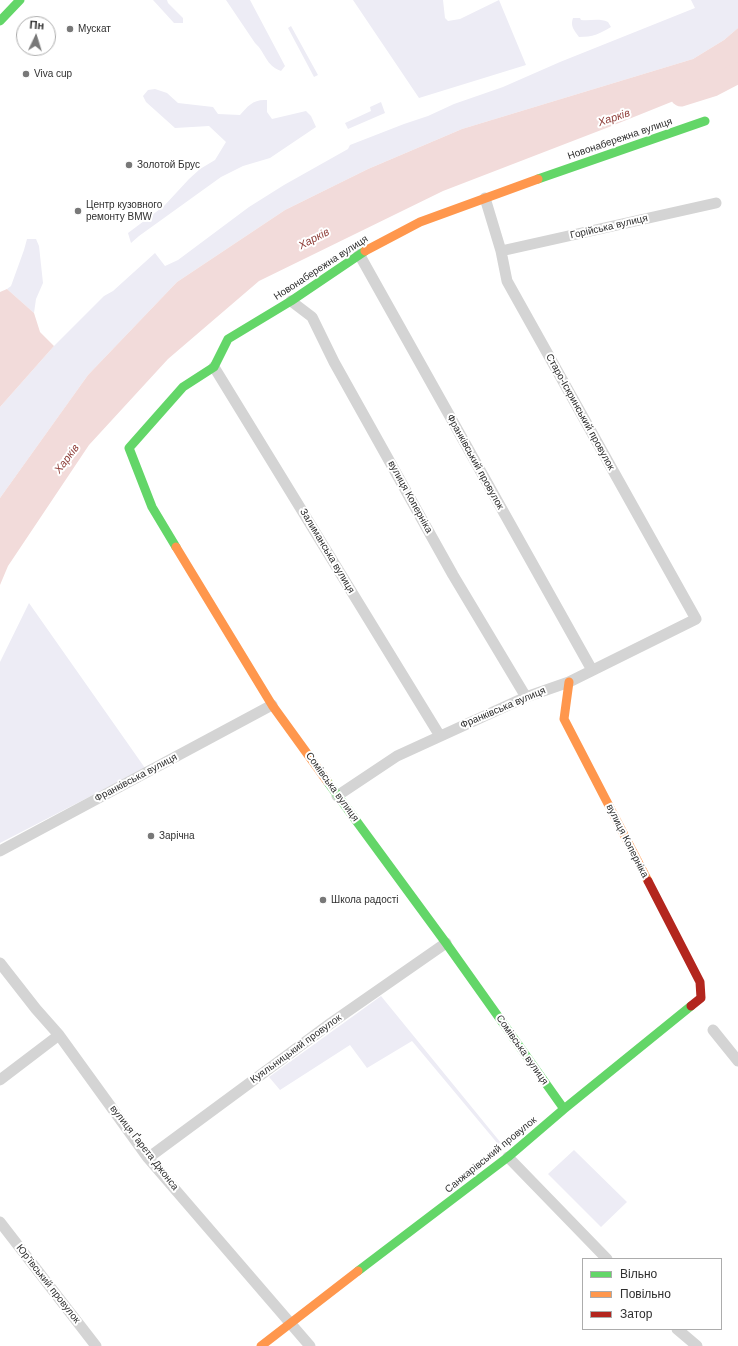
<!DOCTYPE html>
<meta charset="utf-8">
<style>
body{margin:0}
#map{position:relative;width:738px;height:1346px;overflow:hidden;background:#fff;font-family:Helvetica,sans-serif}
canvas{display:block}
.legend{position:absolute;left:582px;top:1258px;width:140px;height:72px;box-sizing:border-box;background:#fff;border:1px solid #acacac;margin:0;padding:5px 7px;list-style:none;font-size:12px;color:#2f2f2f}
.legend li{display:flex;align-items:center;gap:8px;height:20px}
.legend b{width:20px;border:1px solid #acacac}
.north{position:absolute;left:16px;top:16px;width:40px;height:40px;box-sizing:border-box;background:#fff;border:1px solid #acacac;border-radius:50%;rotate:4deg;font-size:11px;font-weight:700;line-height:16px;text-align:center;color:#2f2f2f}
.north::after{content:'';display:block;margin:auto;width:14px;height:18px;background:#787878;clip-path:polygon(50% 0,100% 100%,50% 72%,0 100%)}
</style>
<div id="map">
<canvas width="738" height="1346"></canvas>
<ul class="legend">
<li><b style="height:5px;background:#63d668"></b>Вільно</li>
<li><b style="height:5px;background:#ff974d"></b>Повільно</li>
<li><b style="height:5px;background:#b3261e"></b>Затор</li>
</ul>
<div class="north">Пн</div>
</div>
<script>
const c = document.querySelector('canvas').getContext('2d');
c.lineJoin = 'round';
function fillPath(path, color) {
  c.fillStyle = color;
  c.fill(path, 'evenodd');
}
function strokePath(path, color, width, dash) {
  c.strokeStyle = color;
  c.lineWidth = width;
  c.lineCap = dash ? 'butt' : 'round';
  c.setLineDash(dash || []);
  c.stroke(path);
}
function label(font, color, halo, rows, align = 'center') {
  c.font = font + ' Helvetica,sans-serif';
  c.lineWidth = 4;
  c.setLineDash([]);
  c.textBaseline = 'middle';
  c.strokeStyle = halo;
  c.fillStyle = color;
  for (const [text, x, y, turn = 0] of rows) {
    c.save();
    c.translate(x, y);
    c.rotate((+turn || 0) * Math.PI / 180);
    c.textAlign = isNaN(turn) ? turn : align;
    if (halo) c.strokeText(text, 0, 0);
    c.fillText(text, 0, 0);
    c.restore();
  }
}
const green = new Path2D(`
 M153,0H167L168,3L183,18V23H174Z
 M226,0H250L285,66L281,71C265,65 266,53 255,43Z
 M353,0H443L445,18L448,21L460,19L499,0L526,65L419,98Z
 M691,0H738V28L724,40L693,59L462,129L368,169L285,210L177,282L88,375L0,498V407L54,346L104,296L113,291L155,253L165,266L178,260L249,207L284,185L348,149L350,145L404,124L428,116L454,104L503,87L560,62L695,8Z
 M573,18H580L581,20C591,21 599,18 608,22L611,27C599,34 593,37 579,37C574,30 570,26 573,18Z
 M291,26L318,75L314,77L288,28Z
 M155,89L167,93L178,103L213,107L218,114L240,115C248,106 253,99 267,100V112L272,119L306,111L311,116L316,127L270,158L243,166L221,177L139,236L131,243L128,233L164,206L189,179L200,169L215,160L226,142L209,126L175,128L146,102L143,96L148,90Z
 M381,102L385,113L348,129L345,123L371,111L370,107Z
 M27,239H36L39,246L43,283L36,299L34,313L7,289L11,286L24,250Z
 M29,603L145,768L0,843V662Z
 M381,996L501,1143L498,1144L412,1041L367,1068L350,1045L280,1090L269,1077Z
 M574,1150L627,1202L601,1227L548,1174Z`);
const water = new Path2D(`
 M738,28V72L706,88L609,127L443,191L259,281L168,359L89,445L8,566L0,585V498L88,375L177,282L285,210L368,169L462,129L693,59L724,40Z
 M7,289L34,313L40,332L54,346L0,407V292Z`);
const river = new Path2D(`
 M681,96L713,86L738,73`);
const street = new Path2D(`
 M501,251L716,203
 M359,254L592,670
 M291,301L312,317L334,362L453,575L526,697
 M214,367L440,736
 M337,796L397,756L526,697L569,682L696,619L507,281L501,251L485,198
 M0,851L272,705
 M0,963L36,1009L59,1035L148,1158L310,1346
 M713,1030L738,1061
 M0,1080L59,1035
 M508,1157L607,1259
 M148,1158L331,1023L446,943
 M0,1222L96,1346
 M677,1329L697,1346`);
const fast = new Path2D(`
 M0,21L20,0
 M538,179L705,121
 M176,547L152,507L129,448L183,387L214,367L228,339L291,301L365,251
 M327,781L446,943L564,1109
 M358,1271L508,1157L564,1109L691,1006`);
const slow = new Path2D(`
 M365,251L420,222L538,179
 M176,547L272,705L327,781
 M569,682L564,719L648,881
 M261,1346L358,1271`);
const jam = new Path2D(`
 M648,881L700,982L701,998L691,1006`);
const markers = [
 [70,29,4,"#787878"],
 [26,74,4,"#787878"],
 [129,165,4,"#787878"],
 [78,211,4,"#787878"],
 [151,836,4,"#787878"],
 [323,900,4,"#787878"]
];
const poiNames = [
 ["Мускат",78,29],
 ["Viva cup",34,74],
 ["Золотой Брус",137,165],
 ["Центр кузовного",86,205],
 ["ремонту BMW",86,217],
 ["Зарічна",159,836],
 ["Школа радості",331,900]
];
const streetNames = [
 ["Новонабережна вулиця",620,139,-19],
 ["Горійська вулиця",609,227,-13],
 ["Новонабережна вулиця",321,268,-33],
 ["Старо-Іскринський провулок",580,412,61],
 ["Франківський провулок",475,462,61],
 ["вулиця Коперніка",410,497,61],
 ["Залиманська вулиця",327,551,59],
 ["Франківська вулиця",503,708,-23],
 ["Франківська вулиця",136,778,-28],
 ["Сомівська вулиця",332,787,54],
 ["вулиця Коперніка",627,841,63],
 ["Куяльницький провулок",296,1049,-36],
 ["Сомівська вулиця",522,1050,55],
 ["вулиця Ґарета Джонса",144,1148,52],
 ["Санжарівський провулок",491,1155,-39],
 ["Юр’ївський провулок",48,1284,52]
];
const waterNames = [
 ["Харків",614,118,-19],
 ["Харків",314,239,-28],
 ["Харків",67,459,-53]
];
fillPath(green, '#edecf5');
fillPath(water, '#f2dbda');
strokePath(river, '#f2dbda', 21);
strokePath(street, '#d4d4d4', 11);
strokePath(fast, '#63d668', 9);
strokePath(slow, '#ff974d', 9);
strokePath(jam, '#b3261e', 9);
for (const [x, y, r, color] of markers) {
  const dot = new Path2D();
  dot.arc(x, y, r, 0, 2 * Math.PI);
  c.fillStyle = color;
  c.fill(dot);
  strokePath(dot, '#fff', 1.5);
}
label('10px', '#2f2f2f', '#fff', poiNames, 'left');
label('10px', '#2f2f2f', '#fff', streetNames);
label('italic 11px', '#91423d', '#fff', waterNames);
</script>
